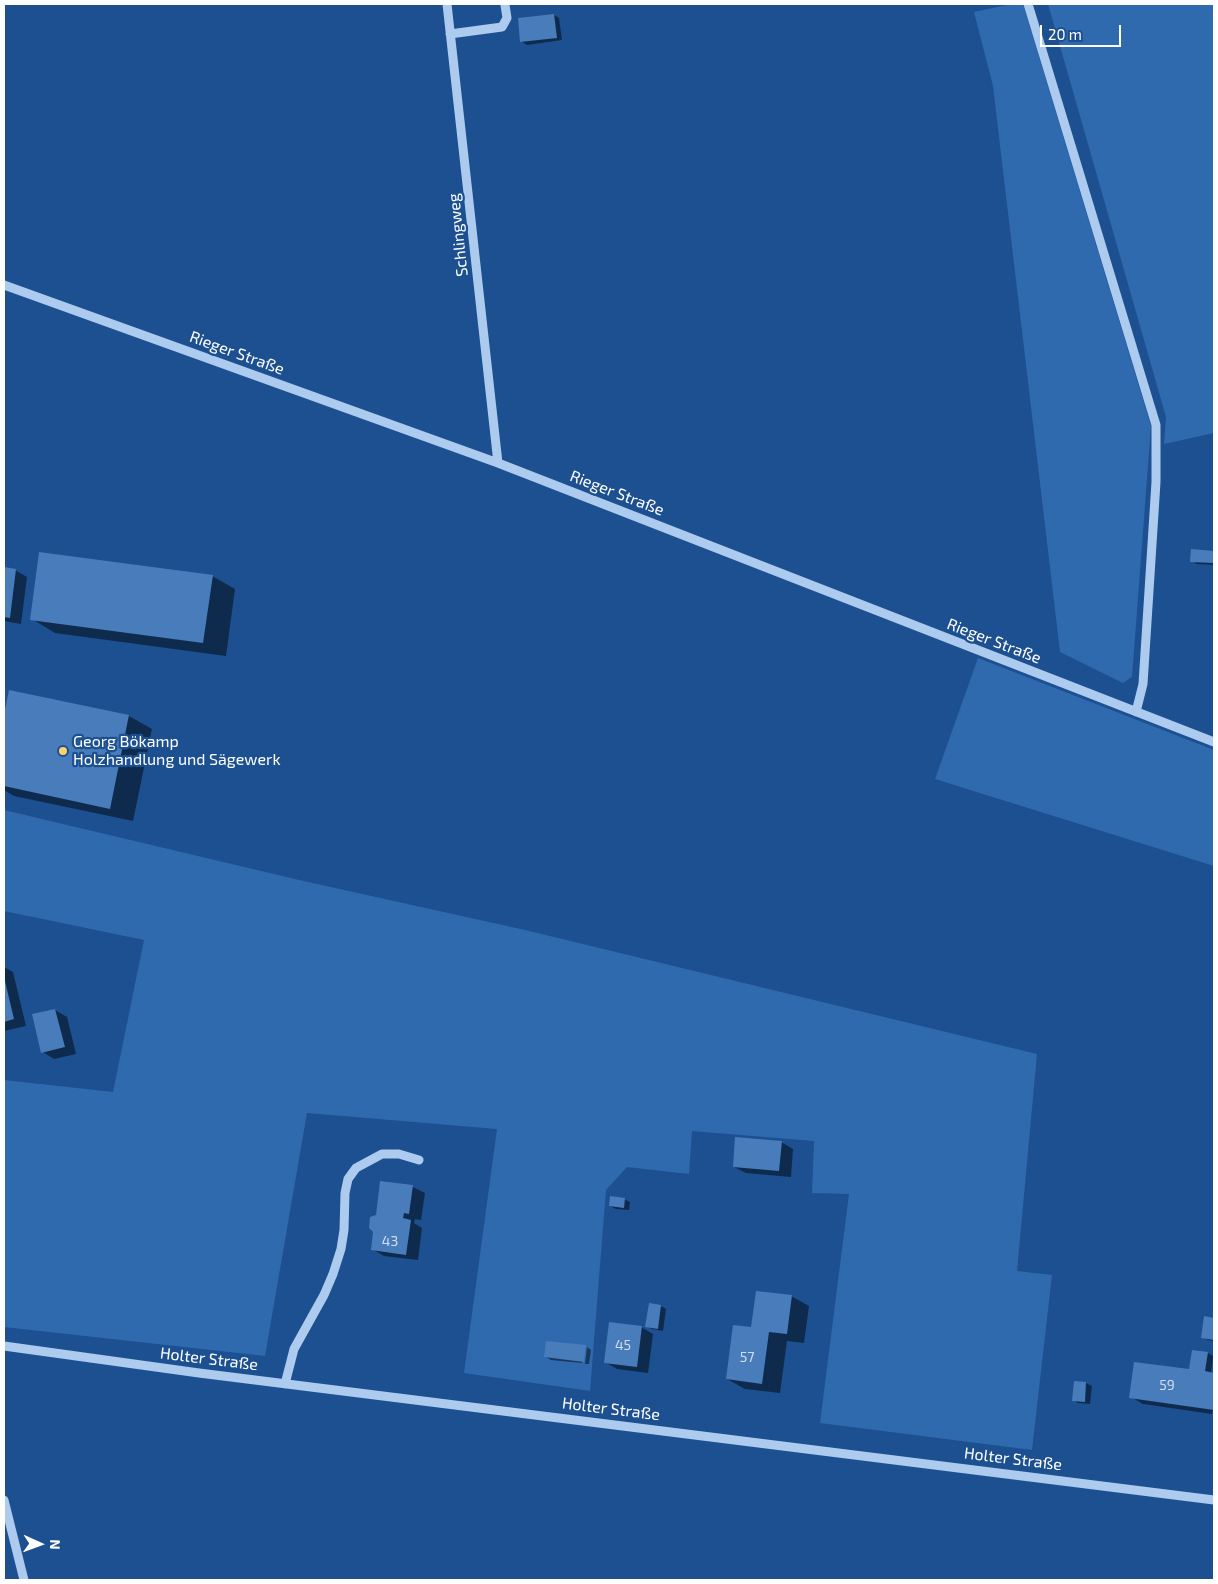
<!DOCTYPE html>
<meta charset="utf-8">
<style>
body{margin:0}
#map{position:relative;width:1218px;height:1584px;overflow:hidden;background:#1c5091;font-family:"Exo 2",sans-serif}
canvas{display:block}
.frame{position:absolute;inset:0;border:5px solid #fff;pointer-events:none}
.north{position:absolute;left:15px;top:1519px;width:50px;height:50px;-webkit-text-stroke:4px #1c5091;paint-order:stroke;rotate:92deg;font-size:14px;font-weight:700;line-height:20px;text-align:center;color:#fff}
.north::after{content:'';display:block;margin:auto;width:18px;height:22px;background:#fff;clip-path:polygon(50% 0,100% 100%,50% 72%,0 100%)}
.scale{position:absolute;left:1040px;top:25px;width:81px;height:22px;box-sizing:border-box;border:2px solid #fff;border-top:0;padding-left:6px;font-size:15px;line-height:18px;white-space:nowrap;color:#fff;-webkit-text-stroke:4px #1c5091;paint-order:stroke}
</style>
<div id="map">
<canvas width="1218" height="1584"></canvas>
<div class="frame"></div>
<div class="north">N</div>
<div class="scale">20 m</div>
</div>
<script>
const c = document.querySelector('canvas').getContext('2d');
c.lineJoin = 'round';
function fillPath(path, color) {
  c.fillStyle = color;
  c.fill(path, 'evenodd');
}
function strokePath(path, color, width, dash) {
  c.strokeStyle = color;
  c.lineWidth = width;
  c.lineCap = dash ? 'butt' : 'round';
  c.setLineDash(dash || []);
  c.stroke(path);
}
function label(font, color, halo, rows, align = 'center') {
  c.font = font + ' "Exo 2",sans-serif';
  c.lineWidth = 4.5;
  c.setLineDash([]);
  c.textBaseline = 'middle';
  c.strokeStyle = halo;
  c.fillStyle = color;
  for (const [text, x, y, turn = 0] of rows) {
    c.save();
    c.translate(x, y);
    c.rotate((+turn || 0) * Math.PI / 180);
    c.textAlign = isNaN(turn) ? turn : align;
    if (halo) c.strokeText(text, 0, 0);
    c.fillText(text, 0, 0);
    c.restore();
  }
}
const green = new Path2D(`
 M1011,4H1023L1151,426L1132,677L1123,683L1060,652L993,86L974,12Z
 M1048,4H1214V433L1164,444L1166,417Z
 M978,658L1214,750V866L935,779Z
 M4,810L299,880L525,930L1037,1054L1017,1271L1052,1275L1032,1450L820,1423L849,1194L812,1193L814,1141L692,1131L689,1174L627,1167L606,1190L590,1391L464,1373L497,1129L307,1113L265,1356L4,1327V1080L113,1092L144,940L4,911Z`);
const shadow = new Path2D(`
 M554,15L559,18L562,40L527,45L521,41Z
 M1192,551L1214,552V565L1197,564L1192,561Z
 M4,568L15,570L27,577L21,624L4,621Z
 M212,576L235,589L226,656L55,633L32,619Z
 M10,691L129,716L152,729L133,821L14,796L4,790V720Z
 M4,967L13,972L26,1026L4,1031Z
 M55,1010L67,1017L76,1054L54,1059L43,1052Z
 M781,1142L793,1149L791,1177L746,1173L734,1167Z
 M381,1182L413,1187L425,1193L421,1220L415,1219L414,1223L422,1228L418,1260L384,1256L372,1249Z
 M624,1199L630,1202L629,1210L616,1209L610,1206Z
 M791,1296L809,1306L804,1343L787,1341L780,1393L745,1389L727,1379L752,1329Z
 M661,1306L666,1309L663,1331L652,1329L647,1326Z
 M1205,1318L1214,1319V1341L1208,1340L1202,1337Z
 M641,1327L653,1334L648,1373L617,1369L605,1362Z
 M584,1347L582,1363L551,1360L546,1357L586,1347H587Z
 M587,1347L591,1350L589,1364H585Z
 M1208,1353L1213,1356L1211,1373L1214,1374V1412L1212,1411V1414L1143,1404L1131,1397L1195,1371Z
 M1075,1382L1086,1383L1092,1386L1090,1404L1078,1403L1073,1400Z`);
const building = new Path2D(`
 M554,14L557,38L520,42L518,18Z
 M1191,549L1214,551V563L1190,562Z
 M39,552L213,575L203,643L30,620Z
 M4,567L16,569L10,618L4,617Z
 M9,690L129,715L110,809L4,786V714Z
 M4,977L14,1019L4,1022Z
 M55,1009L65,1047L41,1053L32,1014Z
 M735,1137L782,1141L779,1171L733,1167Z
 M380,1181L413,1185L409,1214L404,1213L403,1218L411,1220L406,1255L371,1250L373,1232L369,1228L370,1217L376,1215Z
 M610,1196L625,1198L624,1208L609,1206Z
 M756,1291L792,1295L787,1334L769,1332L762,1384L726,1379L733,1325L751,1327Z
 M649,1303L661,1305L658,1329L645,1327Z
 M1204,1316L1214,1318V1340L1201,1338Z
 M609,1322L642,1326L637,1367L604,1363Z
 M546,1341L586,1345L584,1362L544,1357Z
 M1192,1350L1208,1352L1205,1371L1214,1373V1410L1129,1398L1134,1362L1189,1369Z
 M1074,1381L1086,1382L1085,1402L1072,1401Z`);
const minor = new Path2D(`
 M447,4L498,463
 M1028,4L1156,425V482L1143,684L1136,712
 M450,34L502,27L507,18L505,5
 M4,285L498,463L1214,742
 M4,1346L199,1373L1214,1500
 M285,1384L294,1349L324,1295L333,1274L341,1249L344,1230L345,1193L348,1179L356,1168L382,1154H399L419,1160
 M4,1500L24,1580`);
const markers = [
 [63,751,5,"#fed26a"]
];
const numberNames = [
 ["43",390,1241],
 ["45",623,1345],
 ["57",747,1357],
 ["59",1167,1385]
];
const streetNames = [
 ["Schlingweg",458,235,-96],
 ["Rieger Straße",237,353,20],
 ["Rieger Straße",617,493,21],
 ["Rieger Straße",994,641,21],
 ["Holter Straße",209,1359,7],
 ["Holter Straße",611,1409,7],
 ["Holter Straße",1013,1459,7]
];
const poiNames = [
 ["Georg Bökamp",73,742],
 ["Holzhandlung und Sägewerk",73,760]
];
fillPath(green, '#2f6aaf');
fillPath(shadow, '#0007');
fillPath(building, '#497cba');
strokePath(minor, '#accbee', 9);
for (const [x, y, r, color] of markers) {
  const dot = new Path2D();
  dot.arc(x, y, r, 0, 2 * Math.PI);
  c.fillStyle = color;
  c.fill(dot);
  strokePath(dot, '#1c5091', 2);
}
label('14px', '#d2deee', null, numberNames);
label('16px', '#fff', '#1c5091', streetNames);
label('16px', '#fff', '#1c5091', poiNames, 'left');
</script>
